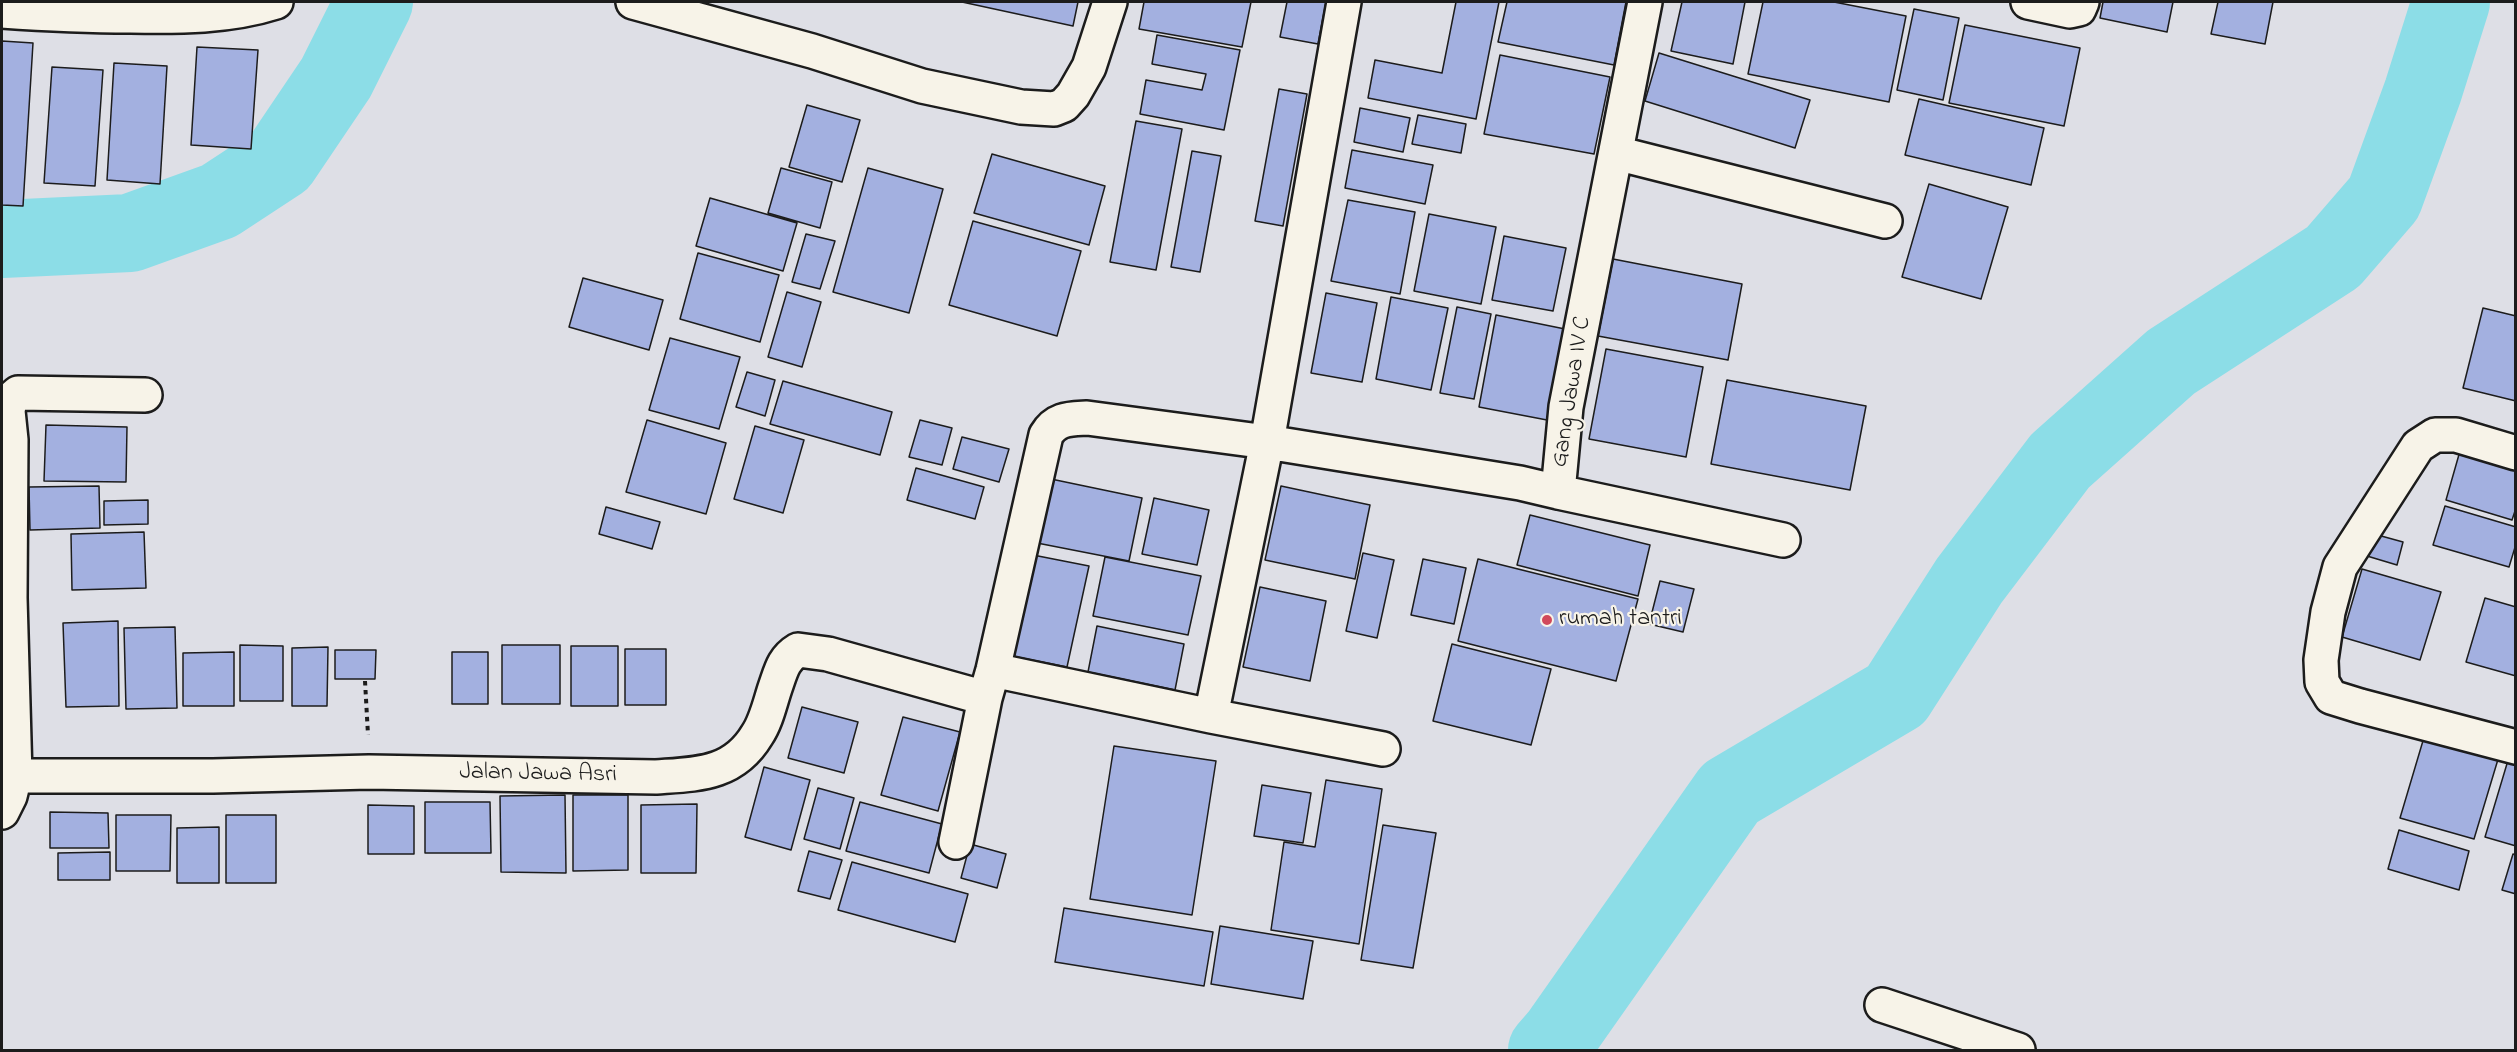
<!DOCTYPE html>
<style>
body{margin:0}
#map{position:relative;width:2517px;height:1052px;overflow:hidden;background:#dedfe6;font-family:"Indie Flower",sans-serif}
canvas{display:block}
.frame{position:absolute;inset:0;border:3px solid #1c1c1c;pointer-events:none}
</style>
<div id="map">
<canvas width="2517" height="1052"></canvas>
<div class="frame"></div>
</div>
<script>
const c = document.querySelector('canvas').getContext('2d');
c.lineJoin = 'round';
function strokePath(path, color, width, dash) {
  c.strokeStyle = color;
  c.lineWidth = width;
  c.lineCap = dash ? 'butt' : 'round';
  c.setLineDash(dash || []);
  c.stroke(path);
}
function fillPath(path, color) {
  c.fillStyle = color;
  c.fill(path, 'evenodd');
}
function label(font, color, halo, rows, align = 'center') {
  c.font = font + ' "Indie Flower",sans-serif';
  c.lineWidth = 4.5;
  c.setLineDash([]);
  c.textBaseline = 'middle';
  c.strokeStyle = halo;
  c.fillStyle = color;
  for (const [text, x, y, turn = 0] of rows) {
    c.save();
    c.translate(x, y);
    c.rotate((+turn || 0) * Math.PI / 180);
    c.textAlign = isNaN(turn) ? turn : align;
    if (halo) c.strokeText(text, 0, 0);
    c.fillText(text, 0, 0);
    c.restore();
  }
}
const river = new Path2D(`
 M2,239L130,233L219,201L280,161L336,78L374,2
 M1547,1050L1560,1035L1730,793L1896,695L1969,581L2060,461L2171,362L2333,257L2384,198L2423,91L2451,2`);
const building = new Path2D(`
 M962,2H1078L1073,26Z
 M1144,2H1251L1242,47L1139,29Z
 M1287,2H1326L1318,44L1280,37Z
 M1456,2H1499L1476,119L1368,98L1375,60L1442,73Z
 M1507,2H1626L1614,65L1498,42Z
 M1682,2H1745L1733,64L1671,51Z
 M1763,2H1834L1906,16L1889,102L1748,74Z
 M2103,2H2173L2167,32L2100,18Z
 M2218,2H2273L2265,44L2211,34Z
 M1914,9L1959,18L1943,100L1897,90Z
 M1965,25L2080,48L2064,126L1949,103Z
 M1157,35L1240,50L1224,130L1140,114L1146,80L1202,90L1206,74L1152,64Z
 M2,41L33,43L23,206L2,205Z
 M197,47L258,50L251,149L191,145Z
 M1659,53L1810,100L1795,148L1645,101Z
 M1500,55L1610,77L1594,154L1484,134Z
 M114,63L167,66L160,184L107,180Z
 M52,67L103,70L95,186L44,183Z
 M1279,89L1307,94L1283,226L1255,221Z
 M1919,99L2044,128L2031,185L1905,155Z
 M807,105L860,120L842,182L789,167Z
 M1360,108L1410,118L1403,152L1354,142Z
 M1418,115L1466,124L1461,153L1412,144Z
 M1136,121L1182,129L1156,270L1110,262Z
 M1352,150L1433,165L1425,204L1345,188Z
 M1192,151L1221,156L1200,272L1171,267Z
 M992,154L1105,186L1089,245L974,213Z
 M781,168L832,182L820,228L768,213Z
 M868,168L943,189L909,313L833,292Z
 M1929,184L2008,207L1981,299L1902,277Z
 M710,198L797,223L783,271L696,246Z
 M1348,200L1415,212L1400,294L1331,281Z
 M1429,214L1496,227L1481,304L1414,291Z
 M973,221L1081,251L1057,336L949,305Z
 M806,234L835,241L820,289L792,282Z
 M1504,236L1566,248L1553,311L1492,300Z
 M698,253L779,275L760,342L680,319Z
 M1613,259L1742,284L1728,360L1598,336Z
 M583,278L663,300L649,350L569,327Z
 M787,292L821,302L802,367L768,357Z
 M1326,293L1377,303L1362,382L1311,373Z
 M1391,297L1448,308L1431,390L1376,379Z
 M1457,307L1491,314L1474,399L1440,393Z
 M2483,308L2516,316V401L2463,388Z
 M1496,315L1565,329L1547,420L1479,407Z
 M670,338L740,357L719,429L649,410Z
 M1606,349L1703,367L1686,457L1589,439Z
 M747,372L775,380L765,416L736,407Z
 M1727,380L1866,406L1850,490L1711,464Z
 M783,381L892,412L880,455L770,424Z
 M647,420L726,443L706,514L626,492Z
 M920,420L952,428L942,465L909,457Z
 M46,425L127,427L126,482L44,481Z
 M755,426L804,440L783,513L734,499Z
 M962,437L1009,449L999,482L953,469Z
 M2460,451L2516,468V508L2512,520L2446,500Z
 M916,468L984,487L975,519L907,500Z
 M1051,479L1142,498L1129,561L1037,543Z
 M99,486L100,528L30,530L29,487Z
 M1281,486L1370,505L1355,579L1265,560Z
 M1154,498L1209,510L1197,565L1142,554Z
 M148,500V524L104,525V501Z
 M2445,506L2516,527V544L2509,567L2433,545Z
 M606,507L660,522L652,549L599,534Z
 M1530,515L1650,545L1638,596L1517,565Z
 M144,532L146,588L72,590L71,534Z
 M2374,534L2403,542L2397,565L2367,556Z
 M1363,553L1394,560L1377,638L1346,631Z
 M1033,555L1089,566L1067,667L1012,656Z
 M1105,557L1201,576L1188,635L1093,616Z
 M1423,559L1466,568L1454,624L1411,615Z
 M1478,559L1638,599L1616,681L1458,641Z
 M2362,569L2441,592L2420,660L2342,637Z
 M1660,581L1694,589L1683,632L1649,624Z
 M1260,587L1326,601L1310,681L1243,667Z
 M2485,598L2516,607V676L2466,662Z
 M118,621L119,706L66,707L63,623Z
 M1097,626L1184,644L1175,690L1088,672Z
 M175,627L177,708L126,709L124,628Z
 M1452,644L1551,669L1531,745L1433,721Z
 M240,645L283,646V701H240Z
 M502,645H560V704H502Z
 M571,646H618V706H571Z
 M328,647L327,706H292V648Z
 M625,649H666V705H625Z
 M335,650H376L375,679H335Z
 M234,652V706H183V653Z
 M452,652H488V704H452Z
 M802,707L858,722L844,773L788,758Z
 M903,717L960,732L938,811L881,795Z
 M2425,734L2499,756L2474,839L2400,818Z
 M1114,746L1216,761L1192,915L1090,899Z
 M2509,757L2516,759V846L2485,837Z
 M764,767L810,780L791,850L745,837Z
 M1326,780L1382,789L1359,944L1271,930L1284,842L1315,847Z
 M1262,785L1311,793L1303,843L1254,836Z
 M818,788L854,798L840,849L804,839Z
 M565,795L566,873L501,872L500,796Z
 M573,795H628V870L573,871Z
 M425,802H490L491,853H425Z
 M860,802L942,824L929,873L846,851Z
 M697,804L696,873H641V805Z
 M368,805L414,806V854H368Z
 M50,812L108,813L109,848H50Z
 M116,815H171L170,871H116Z
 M226,815H276V883H226Z
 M1383,825L1436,833L1413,968L1361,960Z
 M219,827V883H177V828Z
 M2399,830L2469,851L2459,890L2388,869Z
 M970,844L1006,854L997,888L961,878Z
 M809,851L842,860L830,899L798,891Z
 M110,852V880H58V853Z
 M2513,854L2516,855V894L2502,890Z
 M852,862L968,894L955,942L838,910Z
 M1064,908L1213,932L1204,986L1055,962Z
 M1220,926L1313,941L1303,999L1211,984Z`);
const path = new Path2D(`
 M365,681L368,735`);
const minor = new Path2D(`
 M633,2L812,51L922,86L1021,107L1054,109L1064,105L1073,95L1089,67L1110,2
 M2028,2L2070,11L2079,9L2082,2
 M2,11C45,14 87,16 130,16C179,17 229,17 276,2
 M1616,153L1885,221
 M2516,453L2456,435H2435L2418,446L2340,567L2328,612L2321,660L2322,682L2331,697L2360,706L2516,747
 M1558,492L1783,540
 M993,670L1211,716L1383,749
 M1211,716L1267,442L1344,2
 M15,776H213L369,772L656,777C697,774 733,775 757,735C766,722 770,703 775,688C781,671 783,659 798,650L828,654L985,698
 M2,812L10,796L15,776L10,598L11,440L8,411L10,400L18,393L145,395
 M956,842L985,698L993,670L1046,435C1056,418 1070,419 1087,418L1267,442L1520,483L1558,492L1566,407L1645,2
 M1882,1005L2018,1050`);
const markers = [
 [1547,620,6,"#d1495b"]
];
const streetNames = [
 ["Gang Jawa IV C",1573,392,-81],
 ["Jalan Jawa Asri",538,775,1]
];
const poiNames = [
 ["rumah tantri",1559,620]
];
strokePath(river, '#8cdde7', 78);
fillPath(building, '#a3b0e0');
strokePath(building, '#1c1c1c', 1.5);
strokePath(minor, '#1c1c1c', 38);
strokePath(path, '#1c1c1c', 4, [4.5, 4.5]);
strokePath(minor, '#f7f3e8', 33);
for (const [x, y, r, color] of markers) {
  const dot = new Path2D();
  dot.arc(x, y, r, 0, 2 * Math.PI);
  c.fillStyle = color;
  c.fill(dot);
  strokePath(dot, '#f7f3e8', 2);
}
label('24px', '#1c1c1c', '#f7f3e8', streetNames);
label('24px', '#1c1c1c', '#f7f3e8', poiNames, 'left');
</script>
